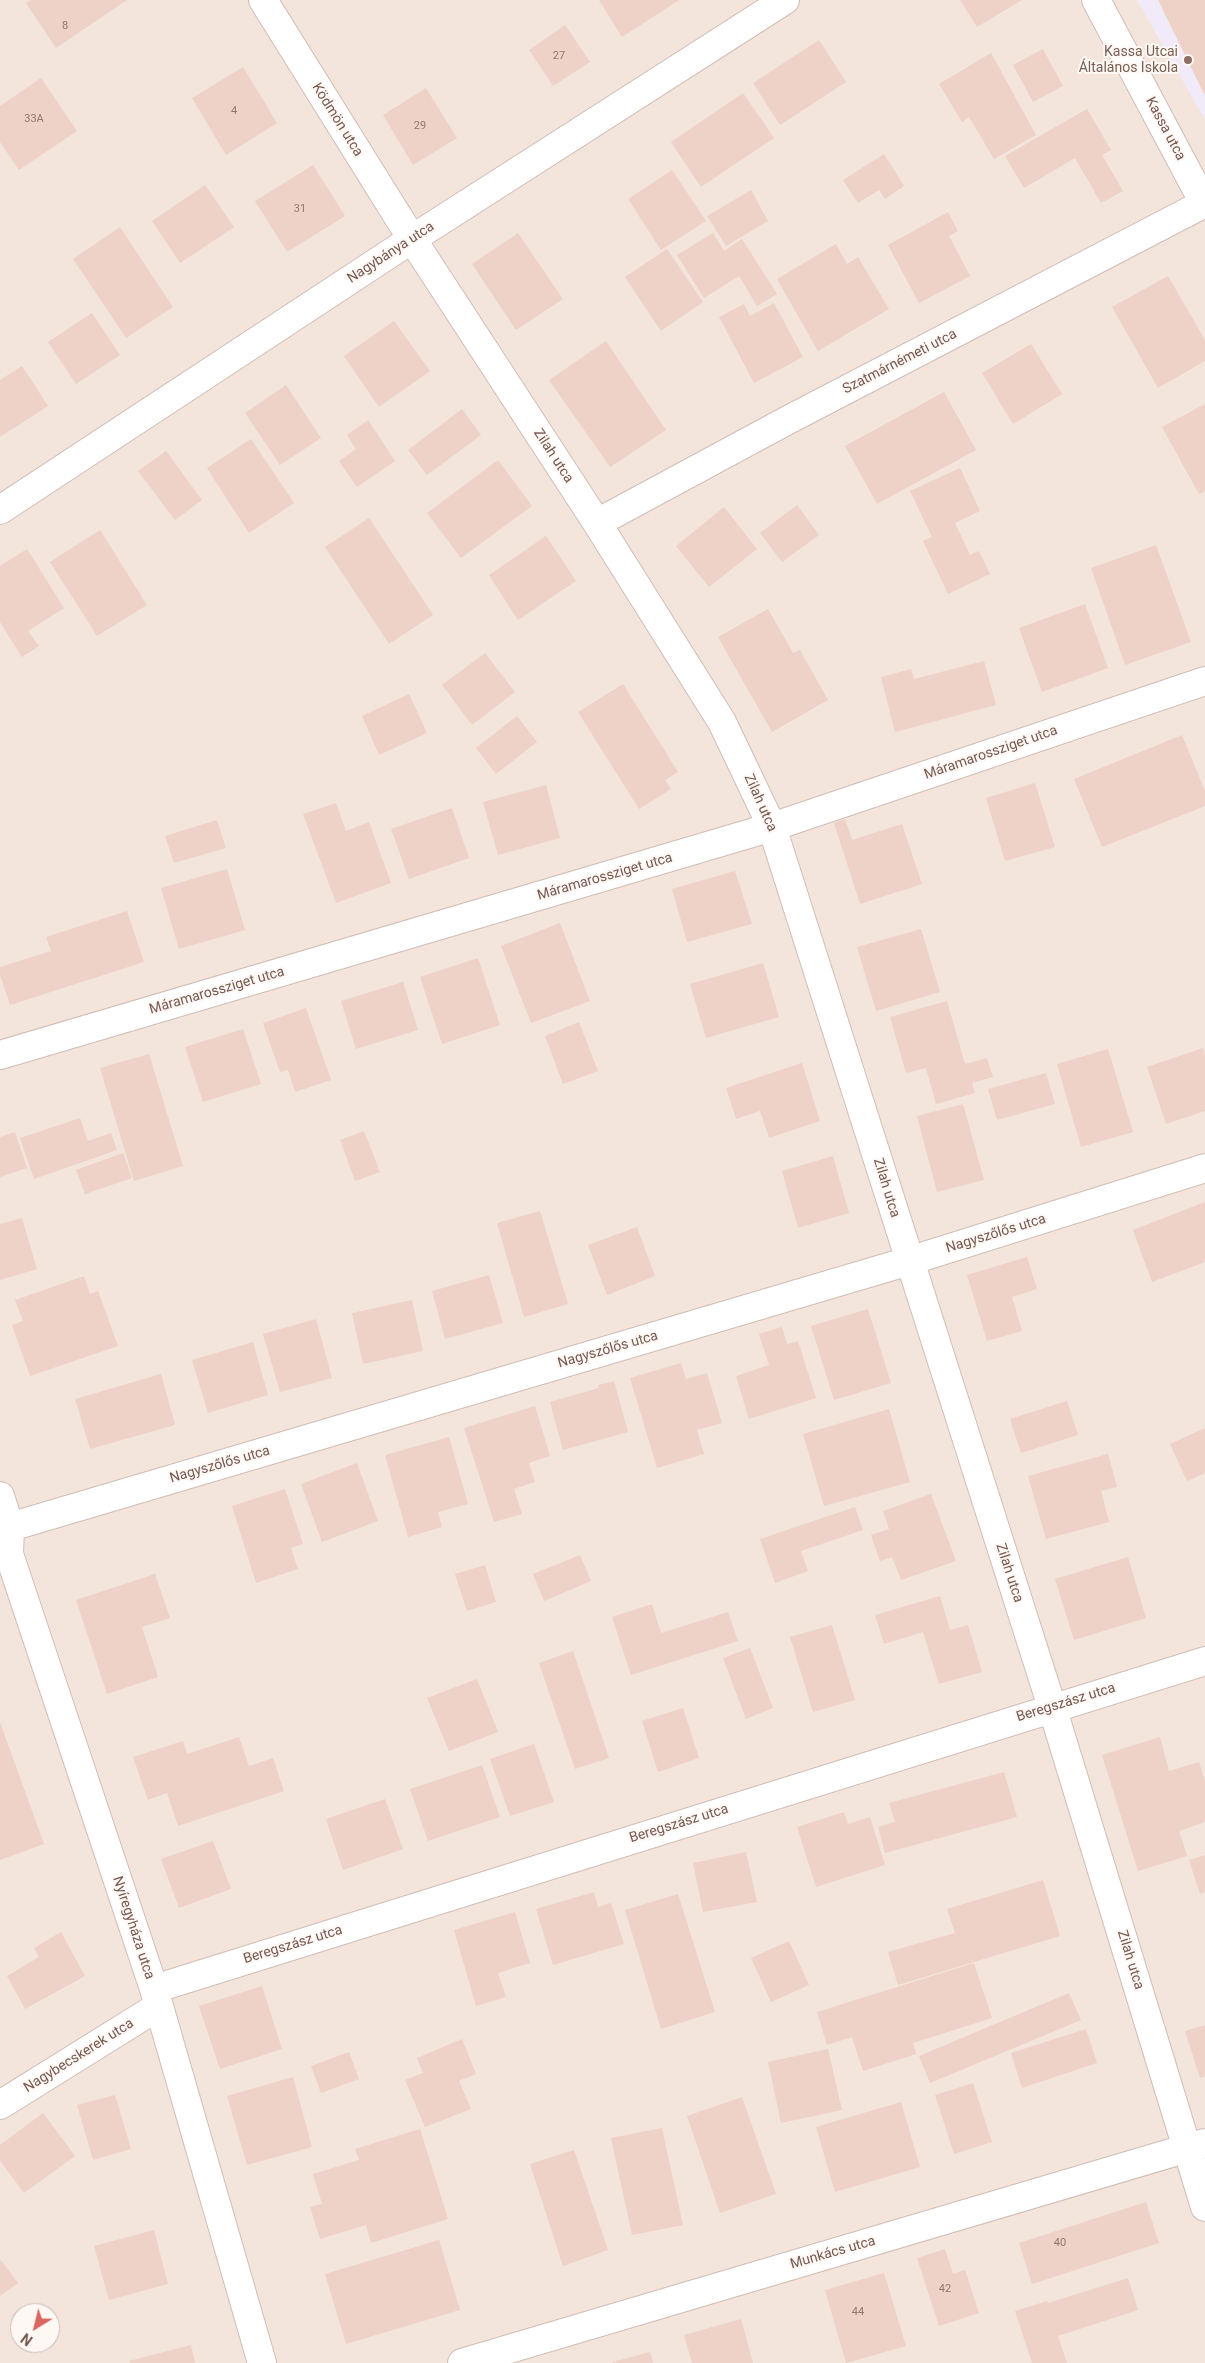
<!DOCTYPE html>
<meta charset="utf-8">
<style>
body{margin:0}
#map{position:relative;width:1205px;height:2363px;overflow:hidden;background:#fbf4ee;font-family:Roboto,sans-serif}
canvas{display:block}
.north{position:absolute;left:10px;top:2303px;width:50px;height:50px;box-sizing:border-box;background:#fef8f4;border:1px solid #c8b8b3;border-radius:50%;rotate:216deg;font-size:14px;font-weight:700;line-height:20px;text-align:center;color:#765851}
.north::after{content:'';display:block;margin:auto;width:18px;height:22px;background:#d9675f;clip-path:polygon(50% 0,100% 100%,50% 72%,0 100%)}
</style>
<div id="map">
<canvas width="1205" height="2363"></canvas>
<div class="north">N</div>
</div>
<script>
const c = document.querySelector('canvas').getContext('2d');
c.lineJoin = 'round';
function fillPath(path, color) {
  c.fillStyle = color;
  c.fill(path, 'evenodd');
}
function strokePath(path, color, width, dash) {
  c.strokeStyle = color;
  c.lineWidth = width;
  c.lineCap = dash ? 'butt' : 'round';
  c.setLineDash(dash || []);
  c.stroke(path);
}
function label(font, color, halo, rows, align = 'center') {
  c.font = font + ' Roboto,sans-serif';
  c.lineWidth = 4;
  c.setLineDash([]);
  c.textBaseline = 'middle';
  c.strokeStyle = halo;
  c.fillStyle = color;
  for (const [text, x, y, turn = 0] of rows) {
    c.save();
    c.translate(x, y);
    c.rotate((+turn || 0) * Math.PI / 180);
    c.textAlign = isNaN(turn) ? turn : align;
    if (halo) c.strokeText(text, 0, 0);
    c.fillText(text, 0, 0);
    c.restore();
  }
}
const residential = new Path2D(`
 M0,0H1205V2363H0ZM20,2313H50V2343H20Z`);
const education = new Path2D(`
 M1137,0H1205V120Z`);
const building = new Path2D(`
 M31,0H127L56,48L26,3Z
 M599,0H679L622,37Z
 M960,0H1022L977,27Z
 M1158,0H1205V96Z
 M565,25L590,62L553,86L529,50Z
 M819,40L846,82L780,125L753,83Z
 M1043,49L1063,86L1033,102L1013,65Z
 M991,53L1036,135L994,159L969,117L962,122L939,84Z
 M243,67L277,123L226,155L192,98Z
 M41,78L77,131L19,170L0,142V106Z
 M426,88L457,138L413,165L383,115Z
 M743,93L774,138L701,187L671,142Z
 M1087,109L1111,150L1102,155L1123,191L1101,203L1075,158L1024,188L1005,156Z
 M884,154L904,186L885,199L879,190L858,203L843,180Z
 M313,165L345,216L287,252L255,201Z
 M672,170L706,221L661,250L628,199Z
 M205,185L234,227L180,263L152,221Z
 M751,190L768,221L726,246L707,216Z
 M948,212L958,231L949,236L970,276L919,303L888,245Z
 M120,227L173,307L126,338L73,259Z
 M518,233L563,299L516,330L472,264Z
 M713,233L724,251L742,239L777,294L757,306L739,276L704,298L677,255Z
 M836,244L847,264L858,257L889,309L818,351L777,279Z
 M667,249L703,302L661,331L625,277Z
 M1168,276L1205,340V361L1158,388L1112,307Z
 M774,303L803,357L754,383L719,317L744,304L750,316Z
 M92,313L120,355L76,384L48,342Z
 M394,321L430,371L379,407L344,356Z
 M606,341L666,430L610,467L549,380Z
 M1031,344L1062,394L1013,424L982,373Z
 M22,366L48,406L0,437V380Z
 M286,385L321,438L280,465L245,413Z
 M944,392L976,450L877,504L845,446Z
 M1205,404V491L1199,494L1162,427Z
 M462,409L481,435L427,475L408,450Z
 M368,420L395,461L357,487L339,461L356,449L347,435Z
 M251,439L294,503L249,533L207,468Z
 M166,451L202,500L175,520L138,471Z
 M498,460L532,506L461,558L427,513Z
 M960,468L980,511L955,523L970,555L979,551L990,574L948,594L923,541L932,537L910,491Z
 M797,505L819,535L782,562L760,533Z
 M724,507L757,549L709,587L676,546Z
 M369,518L433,615L389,644L325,547Z
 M100,530L147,605L97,636L50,562Z
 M546,536L576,581L518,620L489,575Z
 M1156,545L1191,642L1125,665L1091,568Z
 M27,549L64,608L28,631L39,646L22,657L0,622V566Z
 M1085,604L1108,668L1042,692L1019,628Z
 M768,609L793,653L800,650L828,700L772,732L718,637Z
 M485,653L515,692L472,725L442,685Z
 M984,661L996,705L895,732L881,677L911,669L914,679Z
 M623,684L678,772L665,780L671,789L639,809L578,712Z
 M409,694L427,733L379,755L362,716Z
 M517,716L537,742L496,774L476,748Z
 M1182,735L1205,791V806L1102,847L1074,779Z
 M1035,783L1055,847L1005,861L986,798Z
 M546,785L560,838L498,855L483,802Z
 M336,803L346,831L369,822L391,883L336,903L303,814Z
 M452,808L469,858L409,879L391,829Z
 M845,819L852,840L902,824L922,884L860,904L834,823Z
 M217,820L226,848L174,863L165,836Z
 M227,869L245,930L179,949L161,888Z
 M735,871L752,924L687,942L672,889Z
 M127,911L144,962L10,1005L0,975V967L51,951L46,937Z
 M560,923L590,1001L531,1023L501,946Z
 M921,929L940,992L876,1011L857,947Z
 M478,958L500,1025L442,1044L420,977Z
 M763,963L779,1017L706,1038L690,984Z
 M403,982L418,1030L356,1049L341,1001Z
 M947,1001L965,1064L987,1058L993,1077L972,1083L975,1093L936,1104L926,1068L906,1073L890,1017Z
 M306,1008L331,1080L295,1092L288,1070L280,1072L263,1023Z
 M579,1022L598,1071L563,1084L545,1036Z
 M243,1029L261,1084L203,1102L185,1047Z
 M1203,1048L1205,1056V1111L1166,1124L1147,1067Z
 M1108,1049L1133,1132L1081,1147L1057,1064Z
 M149,1054L183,1166L134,1181L100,1068Z
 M802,1063L820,1121L769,1138L760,1111L736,1119L726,1088Z
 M1046,1073L1055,1104L997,1120L988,1089Z
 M963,1104L984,1180L937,1192L917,1116Z
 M80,1118L88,1141L111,1133L117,1150L34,1179L20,1138Z
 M364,1131L380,1172L355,1181L340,1140Z
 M15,1132L27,1168L0,1177V1137Z
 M123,1153L132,1178L85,1194L76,1170Z
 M833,1156L849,1213L798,1228L782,1171Z
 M1205,1202V1262L1152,1282L1133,1230Z
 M540,1211L568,1304L524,1317L497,1223Z
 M22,1218L37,1269L0,1280V1224Z
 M637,1227L655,1276L607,1295L588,1245Z
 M1027,1257L1037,1289L1012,1297L1022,1331L987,1341L967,1275Z
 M489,1275L503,1323L445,1339L432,1291Z
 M84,1276L90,1294L98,1291L118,1346L30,1376L12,1325L23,1321L15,1300Z
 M412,1300L423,1351L363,1364L352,1313Z
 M868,1309L891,1383L834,1400L811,1326Z
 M316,1319L332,1378L280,1392L263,1334Z
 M782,1327L787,1344L798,1341L816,1398L749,1419L736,1376L769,1365L759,1334Z
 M253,1342L268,1395L208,1413L192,1360Z
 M681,1363L686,1379L707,1373L722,1423L697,1430L704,1454L657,1468L630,1378Z
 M161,1374L175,1425L90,1449L75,1399Z
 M614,1381L628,1432L563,1450L550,1402L599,1388L598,1385Z
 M1067,1401L1078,1435L1021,1453L1010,1419Z
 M535,1406L550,1456L529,1463L535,1482L514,1489L522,1514L494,1522L464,1428Z
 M889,1409L910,1482L824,1506L803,1434Z
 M1205,1428V1473L1187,1481L1170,1444Z
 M449,1437L468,1504L438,1512L442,1527L408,1537L385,1455Z
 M1108,1454L1117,1487L1101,1491L1109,1522L1046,1539L1028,1476Z
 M357,1463L378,1521L322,1542L301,1484Z
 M285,1489L303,1544L291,1548L298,1569L256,1583L232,1506Z
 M931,1494L956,1561L901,1580L892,1557L880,1561L871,1535L889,1529L883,1511Z
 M855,1507L863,1530L801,1551L808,1571L775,1583L760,1539Z
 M580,1555L591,1581L544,1601L533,1574Z
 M1128,1557L1146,1618L1074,1640L1055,1579Z
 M485,1565L496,1602L467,1611L455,1574Z
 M155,1574L170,1618L142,1627L158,1677L107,1694L76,1600Z
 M940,1596L950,1630L968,1625L982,1672L939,1684L923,1632L884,1644L875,1615Z
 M652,1604L661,1633L728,1612L738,1641L631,1675L612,1617Z
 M832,1625L855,1700L813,1712L790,1637Z
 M750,1648L773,1708L746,1719L723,1658Z
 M573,1651L609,1758L575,1769L539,1663Z
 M477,1679L498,1732L449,1751L427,1698Z
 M683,1708L699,1758L658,1772L642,1721Z
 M0,1722L44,1844L0,1860Z
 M239,1737L249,1766L273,1758L284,1791L178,1826L167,1793L148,1800L133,1757L183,1741L187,1754Z
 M1160,1737L1169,1771L1199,1762L1205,1781V1822L1179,1831L1187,1856L1138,1871L1102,1755Z
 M534,1744L554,1802L510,1816L490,1759Z
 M482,1765L500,1817L428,1841L410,1789Z
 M1004,1772L1017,1817L885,1853L878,1827L895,1822L889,1803Z
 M385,1799L403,1849L343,1870L326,1819Z
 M844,1812L848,1824L870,1817L885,1865L816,1887L797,1827Z
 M213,1841L231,1889L179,1908L161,1859Z
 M746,1852L757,1902L703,1912L693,1863Z
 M1205,1855V1892L1200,1894L1189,1860Z
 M1043,1880L1060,1936L898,1985L888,1952L955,1933L947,1909Z
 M594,1892L598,1907L611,1903L624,1944L553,1965L536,1909Z
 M678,1894L715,2012L661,2029L625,1910Z
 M515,1912L530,1963L498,1973L506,1997L476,2006L454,1930Z
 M61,1932L85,1976L25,2009L7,1976L39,1957L34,1948Z
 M789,1941L809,1985L771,2002L751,1958Z
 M974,1963L992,2018L913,2043L916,2054L863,2071L852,2037L827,2045L817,2012Z
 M262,1986L282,2049L220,2069L199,2006Z
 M1069,1993L1081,2020L930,2083L919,2056Z
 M1205,2025V2076L1200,2078L1185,2031Z
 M1086,2029L1097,2063L1022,2088L1011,2053Z
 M462,2039L476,2074L459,2081L471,2109L425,2127L405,2080L423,2073L417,2058Z
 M828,2049L842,2110L781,2123L768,2062Z
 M349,2052L359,2079L321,2093L311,2066Z
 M293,2077L312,2147L247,2165L227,2096Z
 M973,2083L992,2142L954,2154L935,2095Z
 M115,2095L131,2149L93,2160L77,2105Z
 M742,2097L776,2194L720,2213L687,2116Z
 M901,2102L920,2167L835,2192L816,2127Z
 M43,2113L75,2156L24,2193L0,2161V2145Z
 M662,2128L683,2225L632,2235L611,2138Z
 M420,2129L448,2219L371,2243L366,2225L320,2239L310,2207L322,2204L313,2174L359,2160L355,2149Z
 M574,2150L608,2250L563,2266L530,2164Z
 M1146,2202L1159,2243L1032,2284L1019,2243Z
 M154,2230L168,2284L109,2300L94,2246Z
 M439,2240L460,2310L346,2344L325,2274Z
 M945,2249L953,2274L965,2270L979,2313L939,2326L917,2258Z
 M0,2259L18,2283L0,2296Z
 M884,2273L906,2346L846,2363L825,2290Z
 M1128,2278L1138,2310L1058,2336L1067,2363H1032L1015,2311L1047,2301L1048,2303Z
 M741,2319L753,2363H692L684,2335Z
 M191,2345L195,2363H130L129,2361Z
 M650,2352L653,2363H613V2362Z`);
const minor = new Path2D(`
 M263,0L412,239L597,523L722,722L772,827L1052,1707L1205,2207
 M1096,0L1205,205
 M0,510L412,239L785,0
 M597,523L788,420L1205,203
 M0,1055L772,827L1205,681
 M0,1496L10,1527L9,1554L154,1989L262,2363
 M10,1527L909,1261L1205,1168
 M154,1989L1205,1661
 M0,2105L159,2006
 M462,2363L1205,2143`);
const markers = [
 [1188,60,5,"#8d6e63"]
];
const numberNames = [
 ["8",65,26],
 ["27",559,56],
 ["4",234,111],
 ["33A",34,119],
 ["29",420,126],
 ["31",300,209],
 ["40",1060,2243],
 ["42",945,2289],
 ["44",858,2312]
];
const educationNames = [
 ["Kassa Utcai",1178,52],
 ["Általános Iskola",1178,68]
];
const streetNames = [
 ["Ködmön utca",337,120,58],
 ["Kassa utca",1165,129,62],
 ["Nagybánya utca",391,253,-33],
 ["Szatmárnémeti utca",900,362,-27],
 ["Zilah utca",553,456,57],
 ["Máramarossziget utca",991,753,-19],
 ["Zilah utca",760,803,66],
 ["Máramarossziget utca",605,877,-16],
 ["Máramarossziget utca",217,991,-16],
 ["Zilah utca",886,1188,73],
 ["Nagyszőlős utca",996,1234,-17],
 ["Nagyszőlős utca",608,1350,-16],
 ["Nagyszőlős utca",220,1465,-16],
 ["Zilah utca",1009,1573,72],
 ["Beregszász utca",1066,1703,-17],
 ["Beregszász utca",679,1824,-17],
 ["Nyíregyháza utca",133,1928,72],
 ["Beregszász utca",293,1945,-17],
 ["Zilah utca",1130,1960,73],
 ["Nagybecskerek utca",79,2056,-32],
 ["Munkács utca",833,2253,-16]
];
fillPath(residential, '#f3e5dc');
fillPath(education, '#f1eaf8');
fillPath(building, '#eed1c7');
strokePath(minor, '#d0bdb6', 30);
strokePath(minor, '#fff', 28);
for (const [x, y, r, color] of markers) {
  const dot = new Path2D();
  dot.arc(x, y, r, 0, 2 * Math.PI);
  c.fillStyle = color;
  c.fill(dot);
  strokePath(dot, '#fef8f4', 2);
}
label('11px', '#94766e', null, numberNames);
label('14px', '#785e54', '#fef8f4', educationNames, 'right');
label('14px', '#765851', '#fef8f4', streetNames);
</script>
